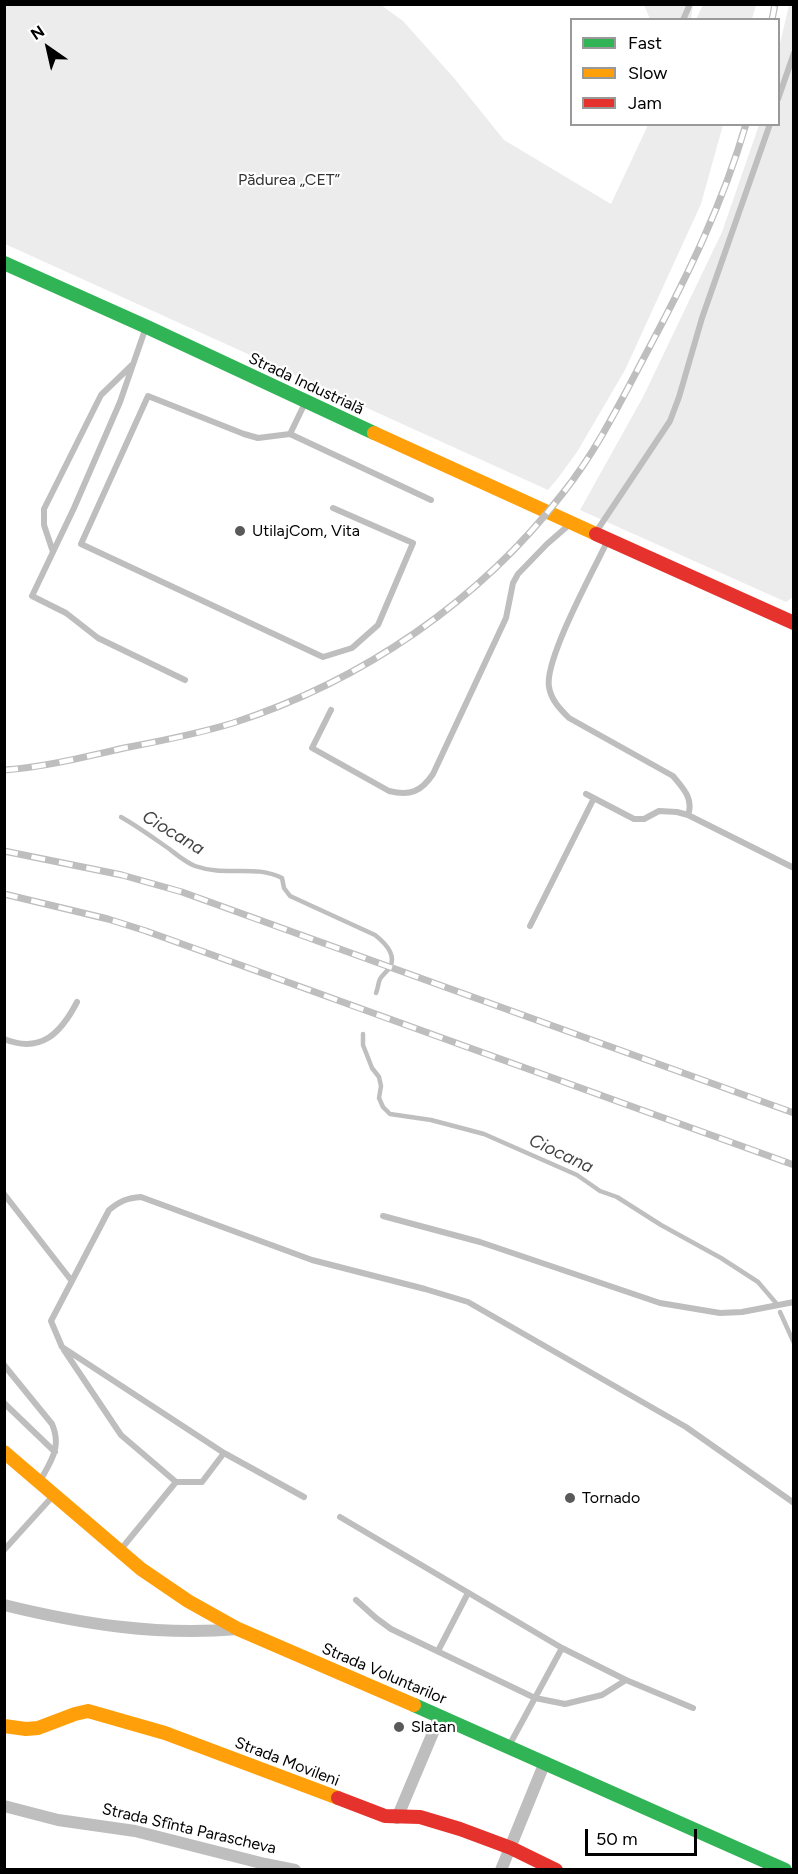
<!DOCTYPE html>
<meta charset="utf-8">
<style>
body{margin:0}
#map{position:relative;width:798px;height:1874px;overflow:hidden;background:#fff;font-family:Figtree,sans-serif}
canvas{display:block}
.frame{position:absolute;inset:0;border:6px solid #000;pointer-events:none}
.legend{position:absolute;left:570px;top:18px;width:210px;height:108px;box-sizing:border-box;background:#fff;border:2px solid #999;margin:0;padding:8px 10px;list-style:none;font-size:18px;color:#000}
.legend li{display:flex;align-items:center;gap:12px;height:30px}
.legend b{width:30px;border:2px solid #999}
.north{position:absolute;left:18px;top:18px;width:60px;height:60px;-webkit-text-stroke:4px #fff;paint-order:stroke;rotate:326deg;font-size:16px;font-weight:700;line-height:24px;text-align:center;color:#000}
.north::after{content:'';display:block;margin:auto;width:21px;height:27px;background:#000;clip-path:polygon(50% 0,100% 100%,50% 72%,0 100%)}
.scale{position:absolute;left:585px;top:1829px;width:112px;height:27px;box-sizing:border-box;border:3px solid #000;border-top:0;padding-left:8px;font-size:18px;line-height:21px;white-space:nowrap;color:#000;-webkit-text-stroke:4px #fff;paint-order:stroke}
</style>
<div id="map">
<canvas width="798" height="1874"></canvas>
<div class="frame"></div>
<ul class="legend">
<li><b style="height:8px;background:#30b455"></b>Fast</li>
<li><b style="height:8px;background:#ff9f0a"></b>Slow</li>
<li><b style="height:8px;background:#e5322d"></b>Jam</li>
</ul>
<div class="north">N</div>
<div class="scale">50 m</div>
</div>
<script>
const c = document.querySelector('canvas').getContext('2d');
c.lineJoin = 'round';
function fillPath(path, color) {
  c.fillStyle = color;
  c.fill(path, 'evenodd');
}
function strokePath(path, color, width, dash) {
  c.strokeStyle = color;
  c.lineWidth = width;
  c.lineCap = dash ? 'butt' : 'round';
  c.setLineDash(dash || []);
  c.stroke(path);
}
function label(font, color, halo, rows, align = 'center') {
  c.font = font + ' Figtree,sans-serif';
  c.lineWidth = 4.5;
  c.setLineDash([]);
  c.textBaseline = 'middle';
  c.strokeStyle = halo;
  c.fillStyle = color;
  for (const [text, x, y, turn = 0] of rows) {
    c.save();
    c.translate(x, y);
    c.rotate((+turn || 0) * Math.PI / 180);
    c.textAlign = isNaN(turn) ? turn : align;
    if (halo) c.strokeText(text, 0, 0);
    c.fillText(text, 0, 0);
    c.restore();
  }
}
const green = new Path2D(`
 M5,4L381,5L403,21L454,78L504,140L611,204L648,125H723L701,204L625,370L577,452L558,478L548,490L5,244Z
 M644,5H693L691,19H650Z
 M703,5V4L756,5L752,19H696Z
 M789,5H793L794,214L792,219L794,222L793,597L786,602L580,510L643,397L722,232L759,125L778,124L779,48Z`);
const stream = new Path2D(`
 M121,817C137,826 152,837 168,848C176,854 185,862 195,866C226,877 255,864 282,878L284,888L290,896L375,935C384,942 397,954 390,967C387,972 382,975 380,979C378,983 378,989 376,993
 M363,1034V1045L372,1068L379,1077L381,1086L379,1098L383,1107L390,1114L431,1120L484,1134L577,1175L600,1191L617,1197L661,1225L721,1258L758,1282L776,1303
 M780,1312L794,1343`);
const lane = new Path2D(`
 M683,20L690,4
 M778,99L794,53
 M146,327L120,402L74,508L32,596L66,613L98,638L185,680
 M305,403L290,434L258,438L244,434L148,396L81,544L323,657L352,648L378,625L413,543L333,508
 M290,434L431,500
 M596,532L670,421L679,397L702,318L770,124
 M608,540C594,569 544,660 549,687C551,700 560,709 569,718L673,776C683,788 694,799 688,815
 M53,552L44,525V509L101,395L132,365
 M331,710L312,748L389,791C410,796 421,792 433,774L506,618L513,583L518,574L547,544L570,524
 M586,794L634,819H644L659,811L677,812L688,815L794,868
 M530,926L594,798
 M4,1039C41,1054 61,1033 77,1002
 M4,1194L71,1280
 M383,1216L480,1242L660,1303L720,1313L742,1312L794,1302
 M64,1350L121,1435L176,1482L122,1548
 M4,1365L52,1424C62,1447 51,1461 40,1481
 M4,1403L55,1452
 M176,1482H202L224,1453
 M304,1497L224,1453L62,1347L51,1321L109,1210C120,1201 127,1198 141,1197L312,1260L425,1289L468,1302L686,1427L794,1503
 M340,1517L562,1648L626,1680L693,1708
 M4,1550L52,1497
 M356,1600L376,1618L391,1629L535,1698L565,1704L602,1695L626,1680
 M438,1651L468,1593
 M510,1744L562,1648`);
const street = new Path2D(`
 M4,1605C81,1624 158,1636 238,1629
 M4,1806L58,1820L135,1831L265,1864L295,1870
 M397,1818L440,1716
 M501,1870L545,1762`);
const fast = new Path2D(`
 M4,263L147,327L374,433
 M414,1705L785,1870`);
const slow = new Path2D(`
 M374,433L596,534
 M4,1452L141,1569L188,1601L238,1629L414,1705
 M4,1726L26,1729L38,1728L75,1714L88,1711L165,1733L338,1798`);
const jam = new Path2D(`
 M596,534L794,623
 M338,1798L385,1816L420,1817L460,1829L511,1848L556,1870`);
const rail = new Path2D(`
 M772,20L775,4
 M4,770C45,767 85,757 124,748C161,741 197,734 233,723C362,681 480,601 563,493C598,449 623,397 649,348C688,275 723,203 746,124
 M4,851L122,875L182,892L794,1113
 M4,894L108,919L146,931L794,1165`);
const markers = [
 [240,531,6,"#595959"],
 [570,1498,6,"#595959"],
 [399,1727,6,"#595959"]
];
const parkNames = [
 ["Pădurea „CET”",289,180]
];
const streetNames = [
 ["Strada Industrială",306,384,25],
 ["Strada Voluntarilor",384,1674,23],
 ["Strada Movileni",287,1762,21],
 ["Strada Sfînta Parascheva",189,1829,13]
];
const poiNames = [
 ["UtilajCom, Vita",252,531],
 ["Tornado",582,1498],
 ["Slatan",411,1727]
];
const waterNames = [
 ["Ciocana",173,833,31],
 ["Ciocana",561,1154,25]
];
fillPath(green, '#ececec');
strokePath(stream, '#bfbfbf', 4.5);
strokePath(lane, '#bebebe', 6);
strokePath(street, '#bebebe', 12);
strokePath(fast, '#30b455', 14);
strokePath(slow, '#ff9f0a', 14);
strokePath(jam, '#e5322d', 14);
strokePath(rail, '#bebebe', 7);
strokePath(rail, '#fff', 4.5, [14]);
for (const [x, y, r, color] of markers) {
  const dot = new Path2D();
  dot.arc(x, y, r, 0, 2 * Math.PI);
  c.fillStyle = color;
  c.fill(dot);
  strokePath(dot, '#fff', 2);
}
label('16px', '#333', '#fff', parkNames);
label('16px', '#000', '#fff', streetNames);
label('16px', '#000', '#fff', poiNames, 'left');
label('italic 18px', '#444', '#fff', waterNames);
</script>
